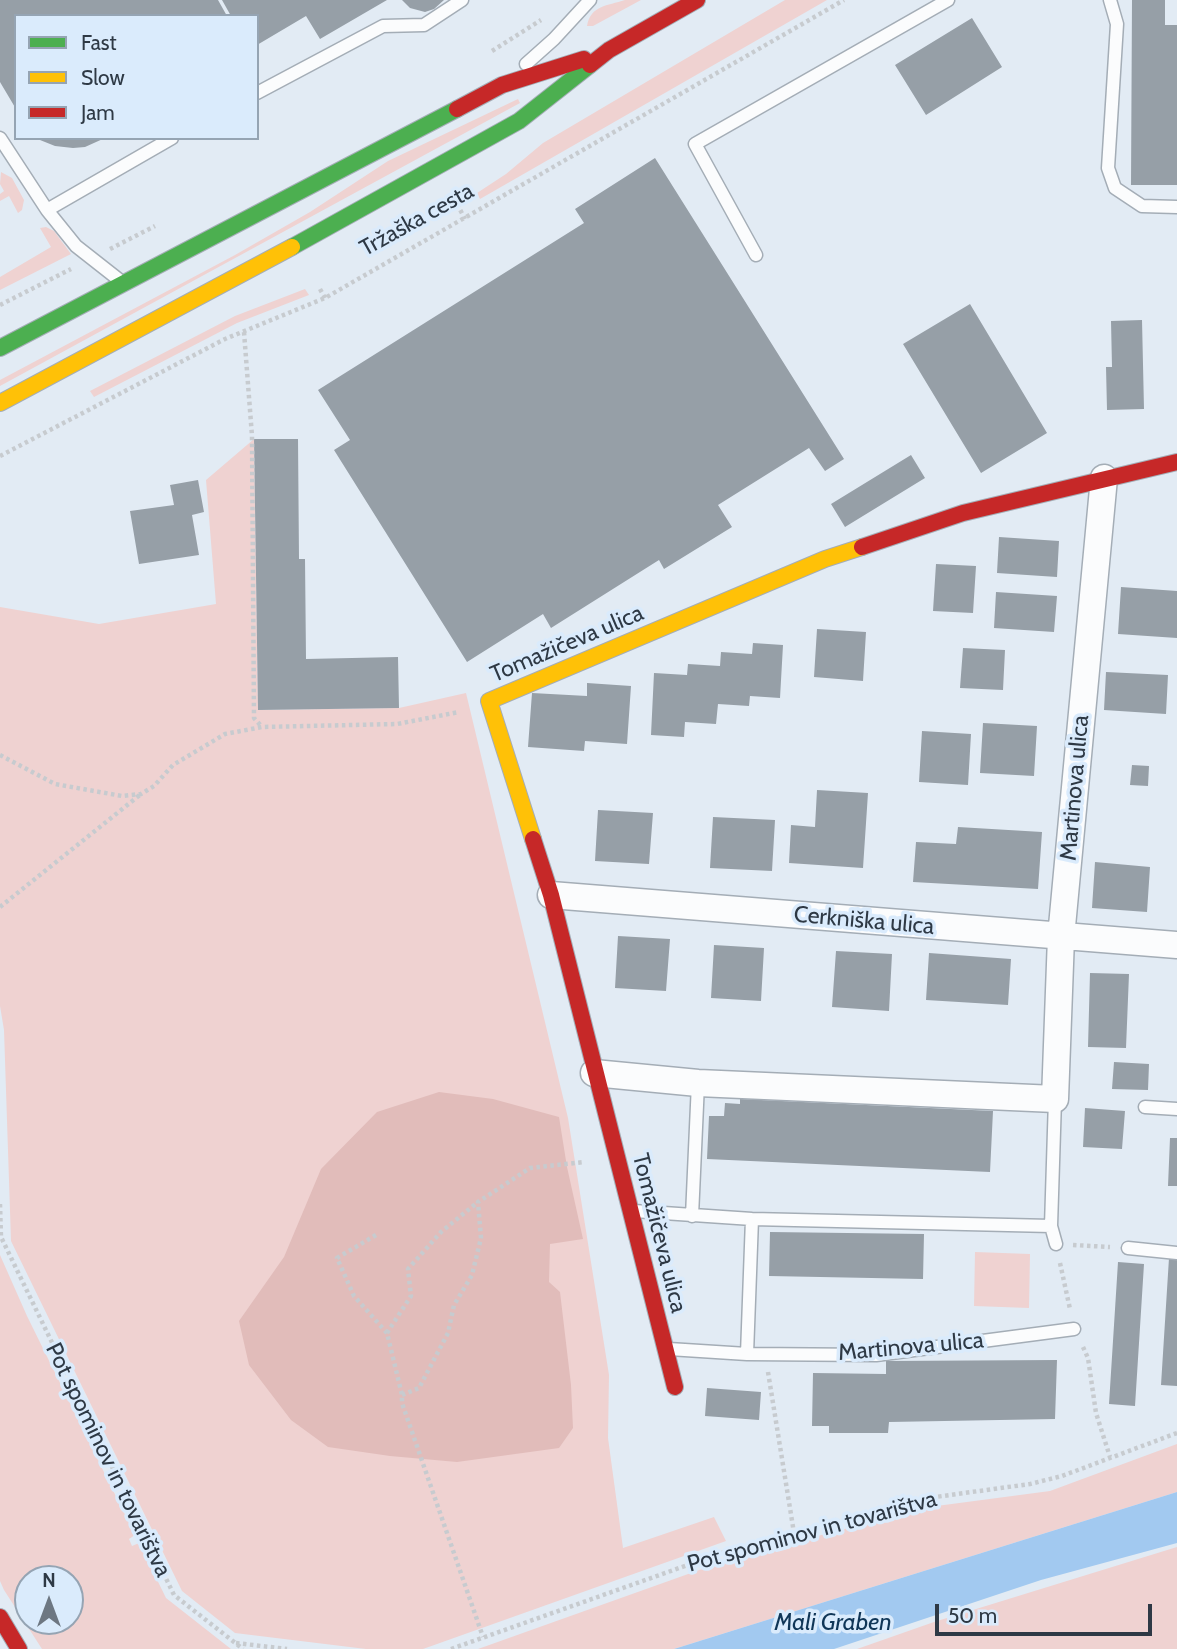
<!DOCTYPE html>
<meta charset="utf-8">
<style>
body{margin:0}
#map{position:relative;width:1177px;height:1649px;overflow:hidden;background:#e2ebf4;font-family:Cabin,sans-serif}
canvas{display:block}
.legend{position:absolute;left:14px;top:14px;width:245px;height:126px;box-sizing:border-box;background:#daebfc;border:2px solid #95a4b3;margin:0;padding:9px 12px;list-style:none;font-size:21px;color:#2e3945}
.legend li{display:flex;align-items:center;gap:14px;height:35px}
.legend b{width:35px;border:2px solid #95a4b3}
.north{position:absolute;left:14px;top:1565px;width:70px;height:70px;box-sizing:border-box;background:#daebfc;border:2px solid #95a4b3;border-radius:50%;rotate:0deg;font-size:19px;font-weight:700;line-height:28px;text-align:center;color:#2e3945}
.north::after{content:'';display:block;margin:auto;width:24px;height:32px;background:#6d7782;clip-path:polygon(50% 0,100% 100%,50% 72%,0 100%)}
.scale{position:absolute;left:935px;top:1604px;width:217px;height:32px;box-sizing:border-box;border:4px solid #2e3945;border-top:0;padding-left:9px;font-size:21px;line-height:24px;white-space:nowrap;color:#2e3945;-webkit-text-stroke:5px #daebfc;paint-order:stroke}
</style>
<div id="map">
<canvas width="1177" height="1649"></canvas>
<ul class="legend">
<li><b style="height:9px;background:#4caf50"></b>Fast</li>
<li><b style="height:9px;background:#ffc107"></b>Slow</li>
<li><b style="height:9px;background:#c62828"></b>Jam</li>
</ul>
<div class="north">N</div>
<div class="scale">50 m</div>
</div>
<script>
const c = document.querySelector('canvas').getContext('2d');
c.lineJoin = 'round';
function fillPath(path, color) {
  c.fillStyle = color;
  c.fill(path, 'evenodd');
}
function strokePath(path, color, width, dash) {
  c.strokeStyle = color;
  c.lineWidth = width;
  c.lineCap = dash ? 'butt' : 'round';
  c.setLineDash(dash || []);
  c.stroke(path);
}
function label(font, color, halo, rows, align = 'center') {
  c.font = font + ' Cabin,sans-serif';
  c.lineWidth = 7;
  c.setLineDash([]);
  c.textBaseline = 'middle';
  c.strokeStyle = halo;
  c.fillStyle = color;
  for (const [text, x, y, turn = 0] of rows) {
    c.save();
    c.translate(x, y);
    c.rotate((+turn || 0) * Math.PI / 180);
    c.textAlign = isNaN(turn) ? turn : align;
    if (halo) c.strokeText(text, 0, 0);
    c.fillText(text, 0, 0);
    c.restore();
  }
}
const green = new Path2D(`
 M625,0H641L593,26H587C591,5 607,6 625,0Z
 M785,0H827L480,199L477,193L506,174L543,143Z
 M518,99L520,103L0,386V380L235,255L310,212L388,161Z
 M1,172L12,178L24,200L22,210L18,213L9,196L0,201V194L4,191L0,184Z
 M46,227L54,231L71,254L0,290V277L51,247L40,228Z
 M305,289L309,295L237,323L94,397L90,391L235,316Z
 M254,439L258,710L399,708L466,693L568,1118L609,1375L608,1438L623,1548L714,1517L726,1541L423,1649H366L235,1633L182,1591L11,1241L4,1030L0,1006V607L99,624L216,604L206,480Z
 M975,1252L1030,1254L1029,1308L974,1306Z
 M0,1255L27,1316L135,1535L129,1539L132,1546L139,1543L166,1598L231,1649H42L4,1590L0,1581ZM28,1579H70V1621H28Z
 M1177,1444V1492L674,1649H478L733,1558L929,1507L1050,1491Z
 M1177,1547V1649H857L934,1622Z`);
const forest = new Path2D(`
 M439,1092L493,1099L559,1117L567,1167L583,1239L550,1244L549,1282L560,1292L571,1385L573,1428L559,1448L457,1462L390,1456L328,1447L291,1420L249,1365L239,1321L284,1257L321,1169L377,1112Z`);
const water = new Path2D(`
 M1177,1492V1543L1041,1580L834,1649H674Z`);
const building = new Path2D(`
 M0,0H218L227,16H16V109L0,82Z
 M222,0H387L320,39L306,16L257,45V16H231Z
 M402,0H444L434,9L425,12L410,8Z
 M1132,0H1165V25H1177V185H1131Z
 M972,18L1002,67L926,115L895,65Z
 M35,138H105L85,147L73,148L55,146Z
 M655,158L844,459L825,471L809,448L718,505L732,527L664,569L659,560L551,628L543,614L467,662L334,450L350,440L318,390L584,223L575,209Z
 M970,304L1047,433L981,473L903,344Z
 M1142,320L1144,409L1107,410L1106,367H1112L1111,321Z
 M254,439H298L299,559H305L306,659L398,657L399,708L258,710Z
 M911,455L925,478L845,527L831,504Z
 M198,480L204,512L192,515L199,555L139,564L130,511L174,505L170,485Z
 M999,537L1059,541L1057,577L997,573Z
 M936,564L976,566L973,613L933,611Z
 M1121,587L1177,591V638L1118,634Z
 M996,592L1057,596L1054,632L994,628Z
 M817,629L866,632L863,681L814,677Z
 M753,643L783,645L780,698L750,696L749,706L718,704L716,724L685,722L684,737L651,735L654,673L687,675L688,664L720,666L721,652L752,654Z
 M963,648L1005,650L1003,690L960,688Z
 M1106,672L1168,675L1166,714L1104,710Z
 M587,683L631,686L627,744L585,741L584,751L528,747L532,693L587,696Z
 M983,723L1037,726L1034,776L980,773Z
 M922,731L971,734L968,785L919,782Z
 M1132,765L1149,766L1148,786L1130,785Z
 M817,790L868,793L863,868L789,863L791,825L815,827Z
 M598,810L653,813L649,864L595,861Z
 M713,817L775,820L772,871L710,868Z
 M958,827L1042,832L1038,889L913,882L916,842L956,844Z
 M1095,862L1150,867L1147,912L1092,908Z
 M618,936L670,939L666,991L615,988Z
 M714,945L764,948L761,1001L711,998Z
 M836,951L892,954L889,1011L832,1007Z
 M929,953L1011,959L1008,1005L926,1000Z
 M1090,973L1129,974L1126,1048L1088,1047Z
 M1114,1062L1149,1064L1148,1090L1112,1089Z
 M740,1099L993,1111L990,1172L707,1159L709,1116H724L725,1103L740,1104Z
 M1085,1108L1125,1111L1122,1149L1083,1147Z
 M1170,1138H1177V1186H1168Z
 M770,1232L924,1234L923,1279L769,1276Z
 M1169,1258H1177V1386L1161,1385Z
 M1118,1262L1144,1264L1135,1406L1109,1404Z
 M1057,1360L1055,1419L889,1422L888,1433H829V1426H812L813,1373L886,1374V1361Z
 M707,1388L761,1392L759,1420L705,1416Z`);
const path = new Path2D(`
 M492,51L541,20
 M457,204L465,219
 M110,249L155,226
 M320,289L325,298
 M0,305L71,269
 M244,332L252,436L254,718L262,727
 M0,456L225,339L325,298L844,0
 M0,755L55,784L122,796L141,794L154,786L173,765L225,734L262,727L397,724L459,712
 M0,907L141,794
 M0,1204L1,1237L174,1595L243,1649
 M376,1235L337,1258L354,1296L387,1333L402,1395V1403L483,1637
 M1073,1245L1110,1247
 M1060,1263L1070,1309
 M387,1333L411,1296L408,1269L441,1232L478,1202
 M1083,1347L1088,1358L1096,1413L1110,1457
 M768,1372L794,1533
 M402,1395L419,1388L448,1333L454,1305L472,1275L481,1238L478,1202L530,1168L584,1162
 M236,1643L287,1649
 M451,1649L730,1550L928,1498L1030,1484L1062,1476L1177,1433`);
const lane = new Path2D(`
 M1110,0L1117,24L1108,168L1115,188L1142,206L1177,207
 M526,64L554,39L590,0
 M257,93L383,26L424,25L462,0
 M0,138L47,210L76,246L118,279
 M47,210L172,138
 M756,255L695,144L948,0
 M1055,1099L1051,1226L1056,1244
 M1145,1107L1177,1109
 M634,1211L752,1219L1051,1226
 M692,1216L698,1083
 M1128,1248L1177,1253
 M669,1349L747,1354L876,1355L1074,1329
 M747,1354L752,1219`);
const street = new Path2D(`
 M551,895L1177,945
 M594,1073L698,1083L1055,1099L1061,937L1104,478`);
const fast = new Path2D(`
 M292,247L519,121L590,65
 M0,348L457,109`);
const slow = new Path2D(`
 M0,403L292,247
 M533,839L489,701L825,559L862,547`);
const jam = new Path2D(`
 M590,65L609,50L697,0
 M457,109L502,85L584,59
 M862,547L963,513L1177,462
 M533,839L551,895L675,1387
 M0,1617L19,1649`);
const streetNames = [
 ["Tržaška cesta",417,220,-29],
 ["Tomažičeva ulica",567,644,-23],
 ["Martinova ulica",1075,788,-85],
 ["Cerkniška ulica",864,921,5],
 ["Tomažičeva ulica",659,1233,76],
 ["Martinova ulica",911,1347,-5],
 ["Pot spominov in tovarištva",108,1460,64],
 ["Pot spominov in tovarištva",812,1532,-15]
];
const waterNames = [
 ["Mali Graben",833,1623]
];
fillPath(green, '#efd2d1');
fillPath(forest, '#e1bcba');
fillPath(water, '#a2c9f0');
fillPath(building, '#969fa7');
strokePath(lane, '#a4adb6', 15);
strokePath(street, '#a4adb6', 29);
strokePath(fast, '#a4adb6', 18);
strokePath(slow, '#a4adb6', 18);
strokePath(jam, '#a4adb6', 18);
strokePath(path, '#c7cbcf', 4.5, [3.5, 3.5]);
strokePath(lane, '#fbfcfd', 12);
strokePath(street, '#fbfcfd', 26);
strokePath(fast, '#4caf50', 16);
strokePath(slow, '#ffc107', 16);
strokePath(jam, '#c62828', 16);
label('23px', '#2e3945', '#daebfc', streetNames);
label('italic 24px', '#103657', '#daebfc', waterNames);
</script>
